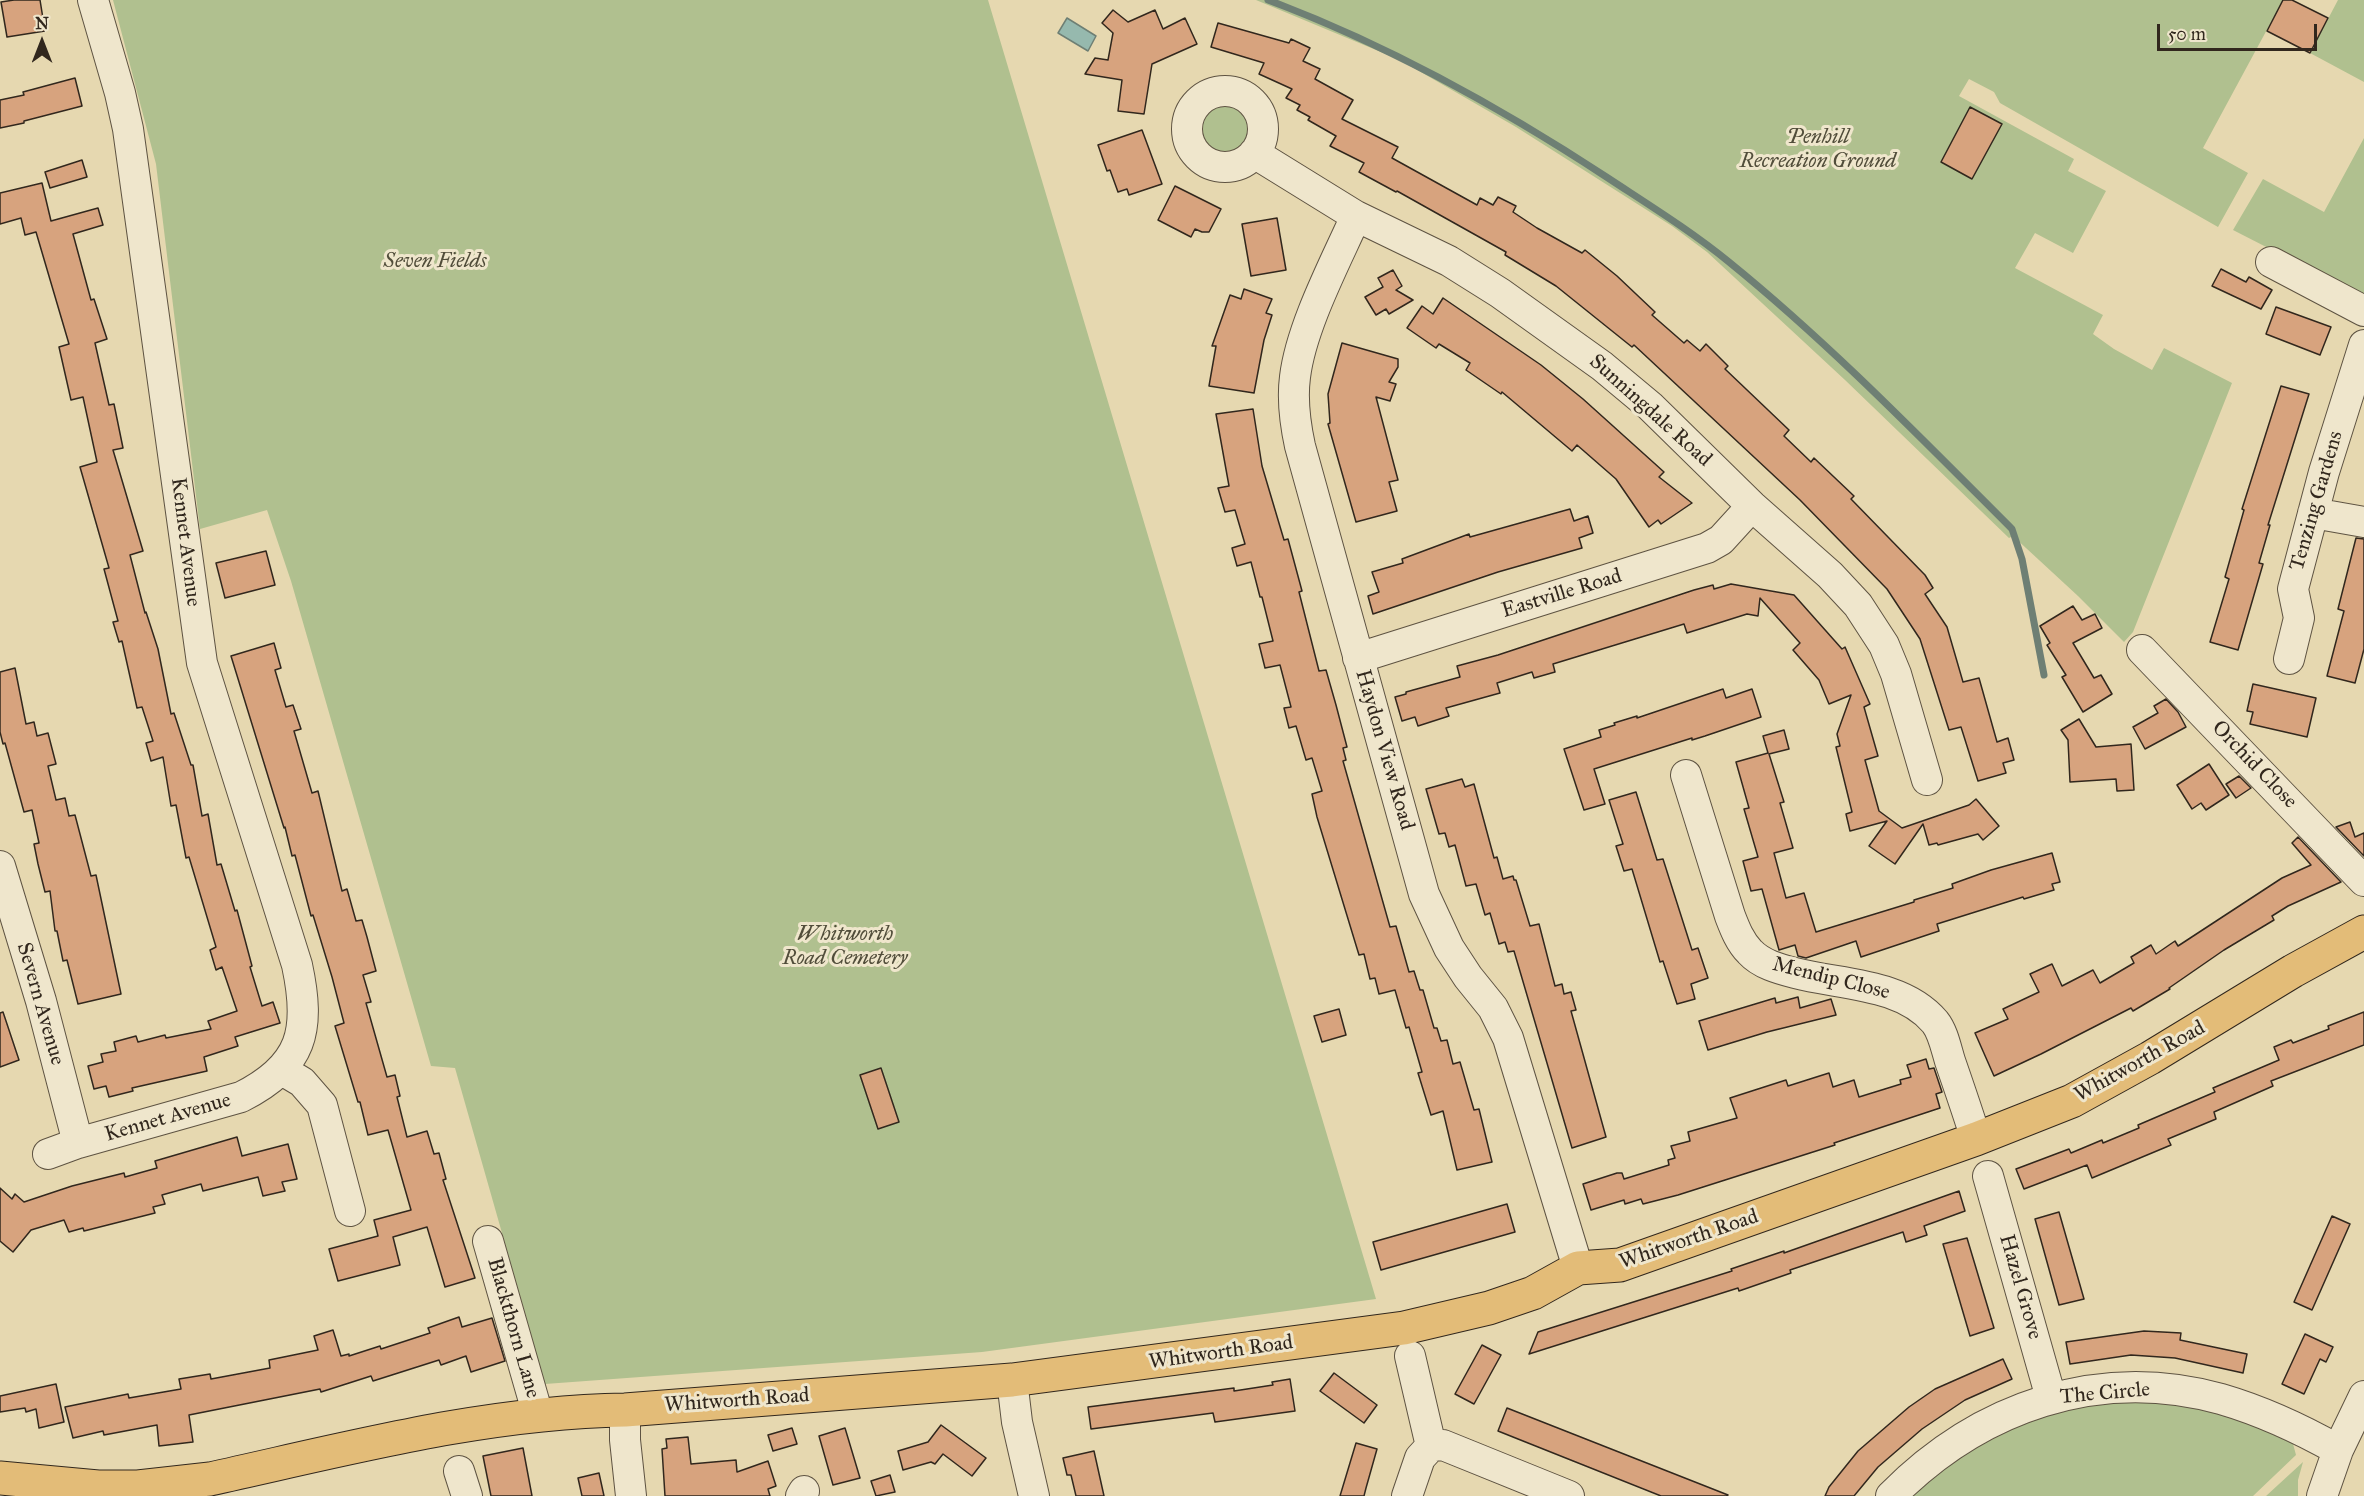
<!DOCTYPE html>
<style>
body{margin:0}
#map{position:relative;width:2364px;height:1496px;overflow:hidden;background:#e6d8b0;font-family:"IM FELL Great Primer",serif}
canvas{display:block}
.north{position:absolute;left:12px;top:12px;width:60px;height:60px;-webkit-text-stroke:4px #efe6cc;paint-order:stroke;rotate:0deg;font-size:16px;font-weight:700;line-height:24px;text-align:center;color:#31271d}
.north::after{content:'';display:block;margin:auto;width:21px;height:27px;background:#31271d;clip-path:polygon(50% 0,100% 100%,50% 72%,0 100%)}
.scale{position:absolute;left:2157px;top:24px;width:160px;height:27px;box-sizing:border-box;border:3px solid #31271d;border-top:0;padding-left:8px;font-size:18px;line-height:21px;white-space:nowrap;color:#31271d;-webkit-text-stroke:4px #efe6cc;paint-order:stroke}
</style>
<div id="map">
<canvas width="2364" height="1496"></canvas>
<div class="north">N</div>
<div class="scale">50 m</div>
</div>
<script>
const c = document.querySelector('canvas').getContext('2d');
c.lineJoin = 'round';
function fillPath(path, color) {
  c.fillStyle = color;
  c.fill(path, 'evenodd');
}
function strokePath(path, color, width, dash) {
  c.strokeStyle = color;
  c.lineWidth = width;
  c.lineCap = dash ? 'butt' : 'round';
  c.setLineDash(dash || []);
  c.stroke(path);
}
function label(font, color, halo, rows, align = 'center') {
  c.font = font + ' "IM FELL Great Primer",serif';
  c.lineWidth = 6;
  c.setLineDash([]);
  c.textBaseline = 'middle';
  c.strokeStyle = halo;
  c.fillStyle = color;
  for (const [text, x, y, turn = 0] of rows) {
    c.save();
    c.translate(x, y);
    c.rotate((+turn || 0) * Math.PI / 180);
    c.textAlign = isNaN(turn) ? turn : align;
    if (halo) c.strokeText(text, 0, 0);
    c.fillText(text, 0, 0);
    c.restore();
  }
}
const green = new Path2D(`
 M113,0H988L1376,1299L982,1352L545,1384L455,1068L431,1066L291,581L267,510L200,529L156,164Z
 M1256,0H2283L2203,148L2248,173L2218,227L2000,103L1994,92L1969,79L1959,96L2074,159L2068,171L2106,191L2073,253L2035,233L2015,268L2103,315L2093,334L2114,349L2152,370L2164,348L2232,383L2133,632L2124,642L2078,596L2013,536L2009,538L1845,380L1707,252L1672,226L1516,127L1400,60Z
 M2338,0H2364V82L2310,53Z
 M1197 128a28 28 0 1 1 56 0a28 28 0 1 1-56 0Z
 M2364,138V297L2233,230L2263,179L2324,212Z
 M2105,1399L2184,1400L2292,1440L2296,1455L2253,1496H1908L1960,1454L2029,1418Z
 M2303,1462L2298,1480V1496H2266Z`);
const water = new Path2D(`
 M1067,18L1096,36L1088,51L1058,33Z`);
const stream = new Path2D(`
 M1268,0C1388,45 1500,107 1608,178C1649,205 1691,231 1729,262C1830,344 1920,437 2012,529L2022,559L2044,675`);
const building = new Path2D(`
 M14,0H40L45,31L7,37L1,2Z
 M2283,0H2292L2328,18L2310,53L2267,31Z
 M1113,10L1128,22L1155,10L1163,29L1185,18L1197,44L1152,64L1144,114L1118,111L1122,80L1085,74L1095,58L1108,60L1113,33L1102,23Z
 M1218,23L1289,43L1291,39L1310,48L1303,61L1320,69L1315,79L1353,100L1342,119L1398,147L1392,158L1477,205L1480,198L1493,205L1498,197L1516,206L1513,212L1537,228L1582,253L1585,250L1617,276L1655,312L1652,315L1684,343L1687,340L1700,351L1706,344L1728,366L1725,369L1789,430L1784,436L1811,462L1814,458L1854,496L1851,499L1925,575L1933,588L1925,594L1947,627L1963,682L1979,678L1997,742L2008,738L2014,760L2003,763L2006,773L1978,781L1961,727L1949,730L1920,639L1887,589L1800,500L1634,345L1632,347L1556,286L1505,255L1506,252L1397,191L1396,192L1359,172L1364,163L1330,146L1336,136L1308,120L1310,117L1297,110L1300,105L1286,98L1292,89L1259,74L1264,63L1211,47Z
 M75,78L82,106L24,121V123L0,128V100L24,95L23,92Z
 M1970,107L2002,124L1972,179L1941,162Z
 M1142,130L1162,184L1129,195L1127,189L1118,192L1110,170L1107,171L1098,145Z
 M82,160L87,177L50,188L45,172Z
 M42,183L51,221L98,208L103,225L73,234L91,300L94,299L107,339L95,343L109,405L114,404L123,448L113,450L143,551L130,555L145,613L146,612L158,649L171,714L174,713L191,765H193L202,816L208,814L217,865L221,864L235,911L237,910L252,966L250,967L262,1006L273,1002L280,1023L235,1037L238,1046L204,1057L207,1071L132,1088L133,1091L109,1097L106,1086L94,1089L88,1066L103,1062L101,1054L116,1051L114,1042L136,1036L138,1042L165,1035L166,1038L211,1029L208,1021L237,1011L222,967L216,970L210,950L216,947L189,857L186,858L176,805L171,806L163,757L151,761L146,743L153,741L142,707L137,708L122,641L119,642L113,622L118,621L104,569L109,568L80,467L97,462L83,397L71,400L59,347L69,344L36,232L25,235L21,218L0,224V193Z
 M1175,186L1221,209L1209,232H1202L1195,229L1191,237L1158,220Z
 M1277,218L1286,270L1251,276L1242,224Z
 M2221,269L2246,282L2249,277L2272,290L2261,309L2212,286Z
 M1393,270L1402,286L1396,290L1413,300L1389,314L1386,309L1376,315L1365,297L1383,287L1378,278Z
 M1244,289L1272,299L1266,313L1272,315L1264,340L1254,393L1209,386L1216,346H1212L1230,295L1241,299Z
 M1443,298L1541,365L1583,399L1664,472L1659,477L1692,503L1661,524L1658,520L1649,527L1616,479L1577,445L1572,451L1502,392L1501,394L1466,370L1470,363L1439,344L1436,348L1407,328L1422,306L1433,314Z
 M2276,307L2331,327L2320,355L2266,334Z
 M1342,343L1398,359V367L1389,382L1396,384L1390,401L1376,397L1398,480L1389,482L1397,511L1356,522L1328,424L1330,423L1328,394Z
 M2281,386L2309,394L2268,525H2270L2259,563L2263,564L2238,650L2210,642L2229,579L2225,577L2244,510L2242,509Z
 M1253,409L1262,466L1284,540L1288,539L1302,591L1299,592L1319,671L1326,670L1336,705L1347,747L1343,748L1346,760L1343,761L1390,927L1396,926L1409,972L1414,971L1420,990H1423L1434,1028H1437L1441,1041L1447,1040L1453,1064L1460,1062L1474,1110L1479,1109L1492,1162L1457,1170L1443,1111L1431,1115L1418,1073L1422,1072L1409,1027L1406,1028L1395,990L1379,994L1375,978L1370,979L1364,954L1359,955L1317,817L1312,794L1322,791L1312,758L1306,760L1296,726L1289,728L1284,708L1291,707L1280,665L1265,668L1259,644L1273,641L1262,597H1260L1251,562L1237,566L1232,548L1245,544L1235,510L1225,512L1218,488L1229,486L1216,414Z
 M1570,509L1574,521L1588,516L1593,533L1579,538L1582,548L1498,572L1373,614L1368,596L1379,592L1372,572L1403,563L1402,559L1469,534L1470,537Z
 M2356,538L2364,539V649L2355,683L2327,676L2344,611L2338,609Z
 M266,551L275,585L225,598L216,563Z
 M1731,584L1794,595L1842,649L1845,647L1870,704L1864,707L1878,756L1865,760L1879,811L1902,828L1969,805L1976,799L1999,826L1983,840L1978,834L1938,845L1937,843L1929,845L1923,824L1895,864L1869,846L1887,821L1850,831L1846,814L1852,812L1836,747L1840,746L1837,734L1851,695L1829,704L1819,680L1793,650L1800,643L1760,598L1758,616L1747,614L1687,633L1684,624L1553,664L1555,672L1534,678L1532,672L1497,683L1500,693L1446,708L1449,716L1418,726L1415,717L1402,721L1395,697L1406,694V692L1460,677L1457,666L1498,655L1694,590L1713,585L1714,589Z
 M2073,606L2082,620L2095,614L2102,628L2073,643L2094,678L2101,675L2112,694L2083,712L2062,677L2066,675L2047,645L2050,643L2040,626Z
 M274,643L281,668L275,670L286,707L293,705L301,729L294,731L312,793L318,791L342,891L347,889L356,921L362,920L367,937L376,971L363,975L371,1002L366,1003L387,1077L395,1075L400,1096L397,1097L407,1137L427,1131L434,1154L439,1153L446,1179L443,1180L475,1278L445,1287L427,1227L393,1237L400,1265L338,1281L329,1249L378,1236L374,1220L411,1210L388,1130L368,1135L360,1102H358L335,1026L344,1023L332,977L313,915L311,916L295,855L292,856L285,827L284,828L231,656Z
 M15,668L26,724L34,722L37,736L48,733L56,764L48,766L56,800L65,798L69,816L75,815L91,876L96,875L121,994L78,1004L67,960L63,961L57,931H55L50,891L45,892L38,864L34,844L39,843L32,810L24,812L5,743L3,744L0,732V672Z
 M2253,684L2316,698L2307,737L2250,724L2253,712L2247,711Z
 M1723,689L1726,698L1752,689L1761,717L1705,736L1692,740V738L1594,769L1605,804L1584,810L1564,749L1601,737L1599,730L1615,725L1614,723L1637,716V718Z
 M2166,699L2178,712L2186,727L2145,749L2133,727L2158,713L2154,706Z
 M2079,719L2096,747L2131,744L2134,790L2117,791L2116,779L2070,782L2068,740L2061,730Z
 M1784,730L1789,749L1769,754L1784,802L1780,803L1793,848L1774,853L1786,898L1804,893L1816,932L1914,902V900L1953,888L1952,884L1991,870L2052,853L2060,882L2052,884L2054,890L2024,899L2023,897L1937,924L1939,931L1861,957L1856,941L1806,958L1798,956L1795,945L1779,950L1762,889L1751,891L1743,861L1758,857L1744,809L1749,808L1736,762L1768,753L1763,736Z
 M2209,764L2229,795L2206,810L2201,803L2192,809L2177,785Z
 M2239,776L2251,788L2236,798L2226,784Z
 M1462,779L1465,787L1474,784L1494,858L1497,857L1503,879L1513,876L1514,880H1516L1530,926L1539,924L1555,986L1562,984L1564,994L1571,992L1576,1010L1571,1011L1606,1137L1572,1148L1514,951L1508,952L1505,942L1499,944L1490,913L1485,915L1476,884L1466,886L1455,845L1449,847L1445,833L1439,834L1426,789Z
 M1636,792L1657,860L1663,859L1692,950L1698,948L1708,978L1691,984L1695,999L1677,1004L1663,961L1660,962L1632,869L1624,871L1616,846L1623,844L1609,800Z
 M2350,822L2355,837L2364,833V856L2336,827Z
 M2298,837L2341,882L2288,906L2272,916L2274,920L2224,950L2169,988L2170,989L2133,1011L2131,1008L2041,1054L1994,1076L1975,1033L2008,1019L2003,1009L2039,992L2030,974L2052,964L2062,986L2093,970L2100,983L2134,963L2131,957L2151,945L2156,954L2175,941L2178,946L2282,878L2311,865L2292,843Z
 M1798,997L1800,1008L1831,999L1836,1015L1767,1032L1708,1050L1699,1021L1775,998L1776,1003Z
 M1339,1009L1346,1035L1322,1042L1314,1016Z
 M3,1012L19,1060L0,1067V1013Z
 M2364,1012V1045L2271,1081L2273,1086L2214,1112L2216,1119L2168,1139L2171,1145L2092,1178L2087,1165L2024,1189L2016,1169L2069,1149L2071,1153L2102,1140L2103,1143L2139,1128L2138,1125L2215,1092L2213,1088L2279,1060L2274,1047L2291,1040L2293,1043L2329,1029L2328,1026Z
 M1926,1059L1929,1069L1934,1068L1942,1092L1936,1094L1940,1108L1834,1143L1835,1145L1678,1195L1643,1204L1641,1199L1625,1204L1624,1200L1591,1210L1583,1184L1617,1173H1622L1624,1179L1669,1165L1668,1160L1675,1158L1671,1146L1690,1141L1688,1132L1737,1118L1730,1098L1786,1080L1788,1086L1829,1073L1833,1087L1854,1080L1859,1097L1901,1084L1900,1080L1911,1077L1907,1065Z
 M881,1068L899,1122L878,1129L860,1075Z
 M237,1137L242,1156L288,1144L297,1179L282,1182L285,1191L263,1196L258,1177L203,1191L201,1184L162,1195L165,1204L153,1207L155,1213L84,1231L83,1228L69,1232L64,1220L31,1230L13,1252L0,1241V1188L12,1199L15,1194L24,1202L72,1186L124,1173L125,1177L157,1168L155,1161Z
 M1959,1191L1965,1211L1924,1226L1927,1235L1906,1242L1903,1232L1790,1270L1791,1273L1739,1291L1738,1288L1529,1354L1538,1332L1732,1271L1731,1269L1784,1251V1253Z
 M1507,1204L1515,1232L1381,1270L1373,1242Z
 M2059,1212L2084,1299L2059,1305L2035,1219Z
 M2332,1216L2350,1224L2312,1310L2294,1302Z
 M1967,1238L1994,1328L1970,1336L1943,1244Z
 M459,1317L462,1327L492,1318L505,1361L471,1372L466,1356L441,1365L439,1360L373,1381L371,1376L321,1392L320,1389L189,1415L193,1442L159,1446L157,1425L104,1435L103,1431L73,1438L65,1407L128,1394L129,1398L181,1389L179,1379L210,1374L211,1379L270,1368L269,1360L318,1350L314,1336L333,1330L341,1356L349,1354V1356L380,1346L381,1349L430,1333L428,1328Z
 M2144,1331L2181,1333L2180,1340L2247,1354L2243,1373L2175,1358L2131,1355L2070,1364L2066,1342Z
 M2305,1334L2333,1347L2326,1362L2320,1359L2304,1394L2282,1384Z
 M1482,1345L1501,1355L1474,1404L1455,1394Z
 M2003,1359L2012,1379L1965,1400L1922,1429L1878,1467L1854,1496H1825L1829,1487L1858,1451L1909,1407L1935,1389Z
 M1334,1373L1377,1405L1364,1423L1320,1391Z
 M1290,1379L1295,1411L1215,1422L1213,1413L1091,1429L1088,1407L1234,1388V1391L1273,1385L1272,1382Z
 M56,1384L64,1422L39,1428L36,1409L26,1412L25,1408L0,1412V1396Z
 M1507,1408L1728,1495L1727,1496H1661L1518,1439L1498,1431Z
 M941,1425L986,1458L972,1476L943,1454L935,1464L931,1462L903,1470L898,1451L928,1442Z
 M792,1428L797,1444L773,1451L768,1435Z
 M845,1428L860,1478L833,1485L819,1436Z
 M688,1437L691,1464L736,1460L737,1472L768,1461L776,1486L768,1489L770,1496H665L662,1449L667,1448L666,1439Z
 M1356,1443L1377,1449L1366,1488L1364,1496H1340Z
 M523,1448L532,1496H491L483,1456Z
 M1094,1451L1104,1496H1076L1071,1475H1067L1063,1458Z
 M599,1473L604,1496H582L578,1478Z
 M890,1475L895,1492L876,1496L871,1481Z`);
const minor = new Path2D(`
 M1187 129a38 38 0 1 1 76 0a38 38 0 1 1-76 0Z
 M1254,153L1356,216L1449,261L1500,293L1602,366L1650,406L1752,506L1830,575L1858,605L1884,645L1896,674L1927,780
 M1356,216C1335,263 1301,327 1295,377C1292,400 1295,423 1300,446L1424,894L1449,948L1468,977L1493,1008L1508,1038L1578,1268
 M2271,262L2364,311
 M2313,513L2364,522
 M2142,650L2364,881
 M1358,658L1707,548L1721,540L1752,506
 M2289,659L2299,618L2293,589L2324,472L2364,345
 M1686,775L1730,916C1735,929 1740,942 1750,952C1761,964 1779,969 1795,973C1841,985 1902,983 1935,1022C1943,1032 1946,1048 1950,1061C1959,1087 1968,1113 1976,1139
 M0,866L41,1001L78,1143
 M282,1070L302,1082L322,1105L350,1211
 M48,1154L78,1143L241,1097C303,1066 311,1030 297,965L202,663L128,129L120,93L93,0
 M1988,1176L2051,1398
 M488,1241L538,1415
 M1012,1380L1017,1422L1034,1496
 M625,1410V1440L631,1496
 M1431,1446L1443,1445L1569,1496
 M459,1471L467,1496
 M801,1496L804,1491
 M1407,1496L1420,1458L1431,1446L1410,1356
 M1891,1496C1979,1407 2098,1365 2221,1399C2262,1411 2301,1429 2338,1450
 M2322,1496L2338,1450L2364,1396`);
const major = new Path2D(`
 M0,1478L98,1487H138L210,1479C347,1449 484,1412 625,1410L1012,1380L1404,1328L1489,1308L1533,1293L1578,1268L1620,1265L1976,1139L2072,1101L2150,1058L2293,971L2364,932`);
const parkNames = [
 ["Penhill",1818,138],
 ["Recreation Ground",1818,162],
 ["Seven Fields",435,262],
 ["Whitworth",845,935],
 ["Road Cemetery",845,959]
];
const streetNames = [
 ["Sunningdale Road",1650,411,42],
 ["Tenzing Gardens",2317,501,-74],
 ["Kennet Avenue",185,542,83],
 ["Eastville Road",1562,594,-17],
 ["Haydon View Road",1384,750,74],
 ["Orchid Close",2254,765,46],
 ["Mendip Close",1831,979,14],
 ["Severn Avenue",40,1004,74],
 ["Whitworth Road",2140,1062,-29],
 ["Kennet Avenue",168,1118,-16],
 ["Whitworth Road",1689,1240,-19],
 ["Hazel Grove",2020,1287,74],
 ["Blackthorn Lane",513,1328,74],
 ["Whitworth Road",1221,1353,-8],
 ["The Circle",2105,1394,-5],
 ["Whitworth Road",737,1401,-4]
];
fillPath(green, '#b0c08f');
fillPath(water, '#96b9ae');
strokePath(water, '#6e7f74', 1.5);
strokePath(stream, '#6e7f74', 7);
fillPath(building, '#d7a37e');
strokePath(building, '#31271d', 1.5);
strokePath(minor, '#5e5342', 32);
strokePath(major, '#31271d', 35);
strokePath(minor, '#efe6cc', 30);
strokePath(major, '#e3bc78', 33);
label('italic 21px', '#514d3a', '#efe6cc', parkNames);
label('21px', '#31271d', '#efe6cc', streetNames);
</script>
